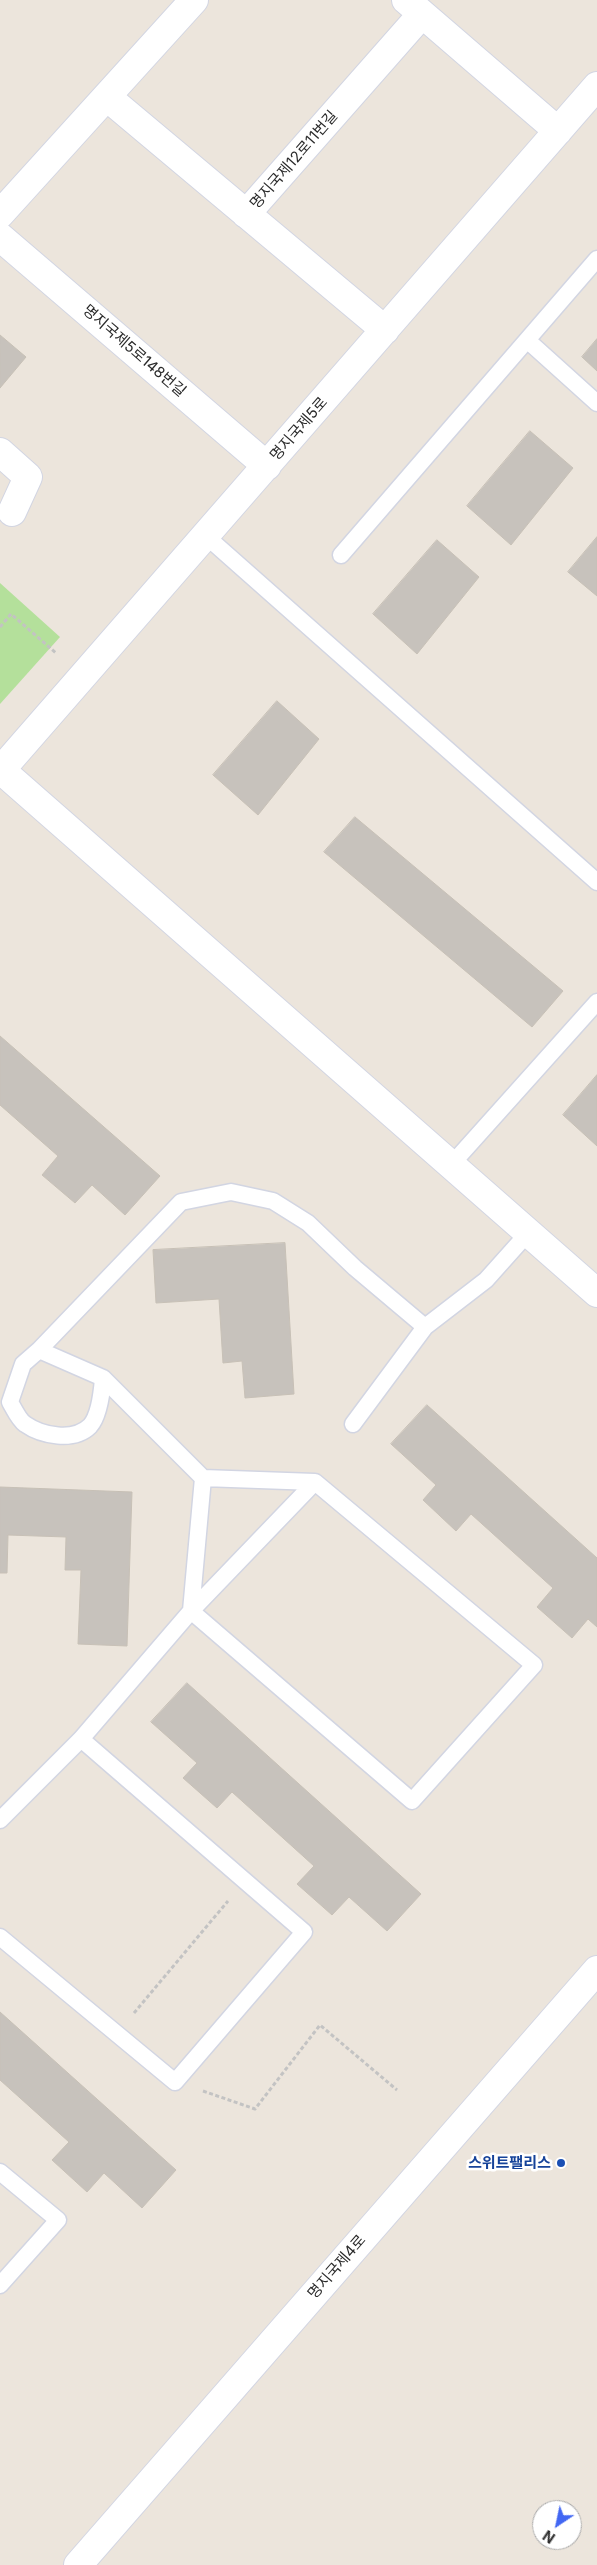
<!DOCTYPE html>
<meta charset="utf-8">
<style>
body{margin:0}
#map{position:relative;width:597px;height:2565px;overflow:hidden;background:#ece5dc;font-family:Inter,sans-serif}
canvas{display:block}
.north{position:absolute;left:532px;top:2500px;width:50px;height:50px;box-sizing:border-box;background:#fff;border:1px solid #aaa;border-radius:50%;rotate:214deg;font-size:14px;font-weight:700;line-height:20px;text-align:center;color:#2a2a2a}
.north::after{content:'';display:block;margin:auto;width:18px;height:22px;background:#4267f3;clip-path:polygon(50% 0,100% 100%,50% 72%,0 100%)}
</style>
<div id="map">
<canvas width="597" height="2565"></canvas>
<div class="north">N</div>
</div>
<script>
const c = document.querySelector('canvas').getContext('2d');
c.lineJoin = 'round';
function fillPath(path, color) {
  c.fillStyle = color;
  c.fill(path, 'evenodd');
}
function strokePath(path, color, width, dash) {
  c.strokeStyle = color;
  c.lineWidth = width;
  c.lineCap = dash ? 'butt' : 'round';
  c.setLineDash(dash || []);
  c.stroke(path);
}
function label(font, color, halo, rows, align = 'center') {
  c.font = font + ' Inter,"Noto Sans KR",sans-serif';
  c.lineWidth = 5;
  c.setLineDash([]);
  c.textBaseline = 'middle';
  c.strokeStyle = halo;
  c.fillStyle = color;
  for (const [text, x, y, turn = 0] of rows) {
    c.save();
    c.translate(x, y);
    c.rotate((+turn || 0) * Math.PI / 180);
    c.textAlign = isNaN(turn) ? turn : align;
    if (halo) c.strokeText(text, 0, 0);
    c.fillText(text, 0, 0);
    c.restore();
  }
}
const green = new Path2D(`
 M0,583L60,637L0,704Z`);
const building = new Path2D(`
 M0,335L26,357L0,388Z
 M597,339V371L582,357Z
 M530,431L573,468L511,545L467,506Z
 M597,537V596L568,572Z
 M437,540L479,577L417,654L373,614Z
 M277,701L319,739L258,815L213,775Z
 M355,817L563,991L532,1027L324,852Z
 M0,1036L160,1176L125,1215L92,1185L75,1203L42,1175L58,1156L0,1105Z
 M597,1075V1146L563,1115Z
 M285,1243L294,1394L245,1398L242,1361L223,1363L219,1299L156,1303L153,1250Z
 M427,1405L597,1558V1627L588,1619L572,1638L537,1607L553,1588L471,1514L456,1531L423,1500L436,1485L391,1444Z
 M0,1487L132,1492L127,1646L78,1644L81,1570H65L66,1537L8,1535L7,1573H0Z
 M187,1683L421,1894L387,1931L349,1897L332,1915L297,1884L314,1866L232,1792L217,1808L183,1778L197,1763L151,1722Z
 M0,2012L176,2170L142,2208L104,2173L87,2192L52,2160L69,2142L0,2080Z`);
const path = new Path2D(`
 M0,627L11,614L56,653
 M134,2013L228,1901
 M203,2091L255,2109L320,2025L397,2090`);
const service = new Path2D(`
 M597,259L527,340L597,403
 M206,536L597,882
 M341,555L527,340
 M451,1165L597,1002
 M39,1350L23,1364L10,1402C14,1409 19,1420 25,1424C42,1436 74,1442 90,1426C99,1416 102,1391 103,1378
 M353,1424L425,1327L486,1280L528,1233
 M203,1478L315,1482
 M0,1820L81,1739L191,1611L315,1482L534,1665L412,1801L191,1611L203,1478L103,1378L39,1350L181,1202L231,1192L273,1201L308,1223L355,1268L425,1327
 M0,1937L175,2082L304,1932L81,1739
 M0,2172L58,2220L0,2285`);
const minor = new Path2D(`
 M406,0L558,131
 M107,97L385,330
 M0,214L194,0
 M246,214L422,14
 M0,237L267,466
 M0,452L28,477L12,512
 M1,770L597,1293
 M0,771L597,86`);
const secondary = new Path2D(`
 M78,2565L597,1970`);
const markers = [
 [561,2163,5,"#1a4fb4"]
];
const streetNames = [
 ["명지국제12로11번길",294,160,-49],
 ["명지국제5로148번길",134,351,41],
 ["명지국제5로",299,429,-49],
 ["명지국제4로",337,2267,-49]
];
const transitNames = [
 ["스위트팰리스",551,2163]
];
fillPath(green, '#b4e09b');
fillPath(building, '#c7c2bc');
strokePath(building, '#c7c0b6', 1);
strokePath(service, '#d2d5e2', 19);
strokePath(minor, '#d2d5e2', 30);
strokePath(secondary, '#d2d5e2', 30);
strokePath(path, '#c3c3c3', 3, [4, 2.5]);
strokePath(service, '#fff', 16);
strokePath(minor, '#fff', 28);
strokePath(secondary, '#fff', 28);
for (const [x, y, r, color] of markers) {
  const dot = new Path2D();
  dot.arc(x, y, r, 0, 2 * Math.PI);
  c.fillStyle = color;
  c.fill(dot);
  strokePath(dot, '#fff', 2);
}
label('15px', '#2a2a2a', '#fff', streetNames);
label('bold 15px', '#164399', '#fff', transitNames, 'right');
</script>
